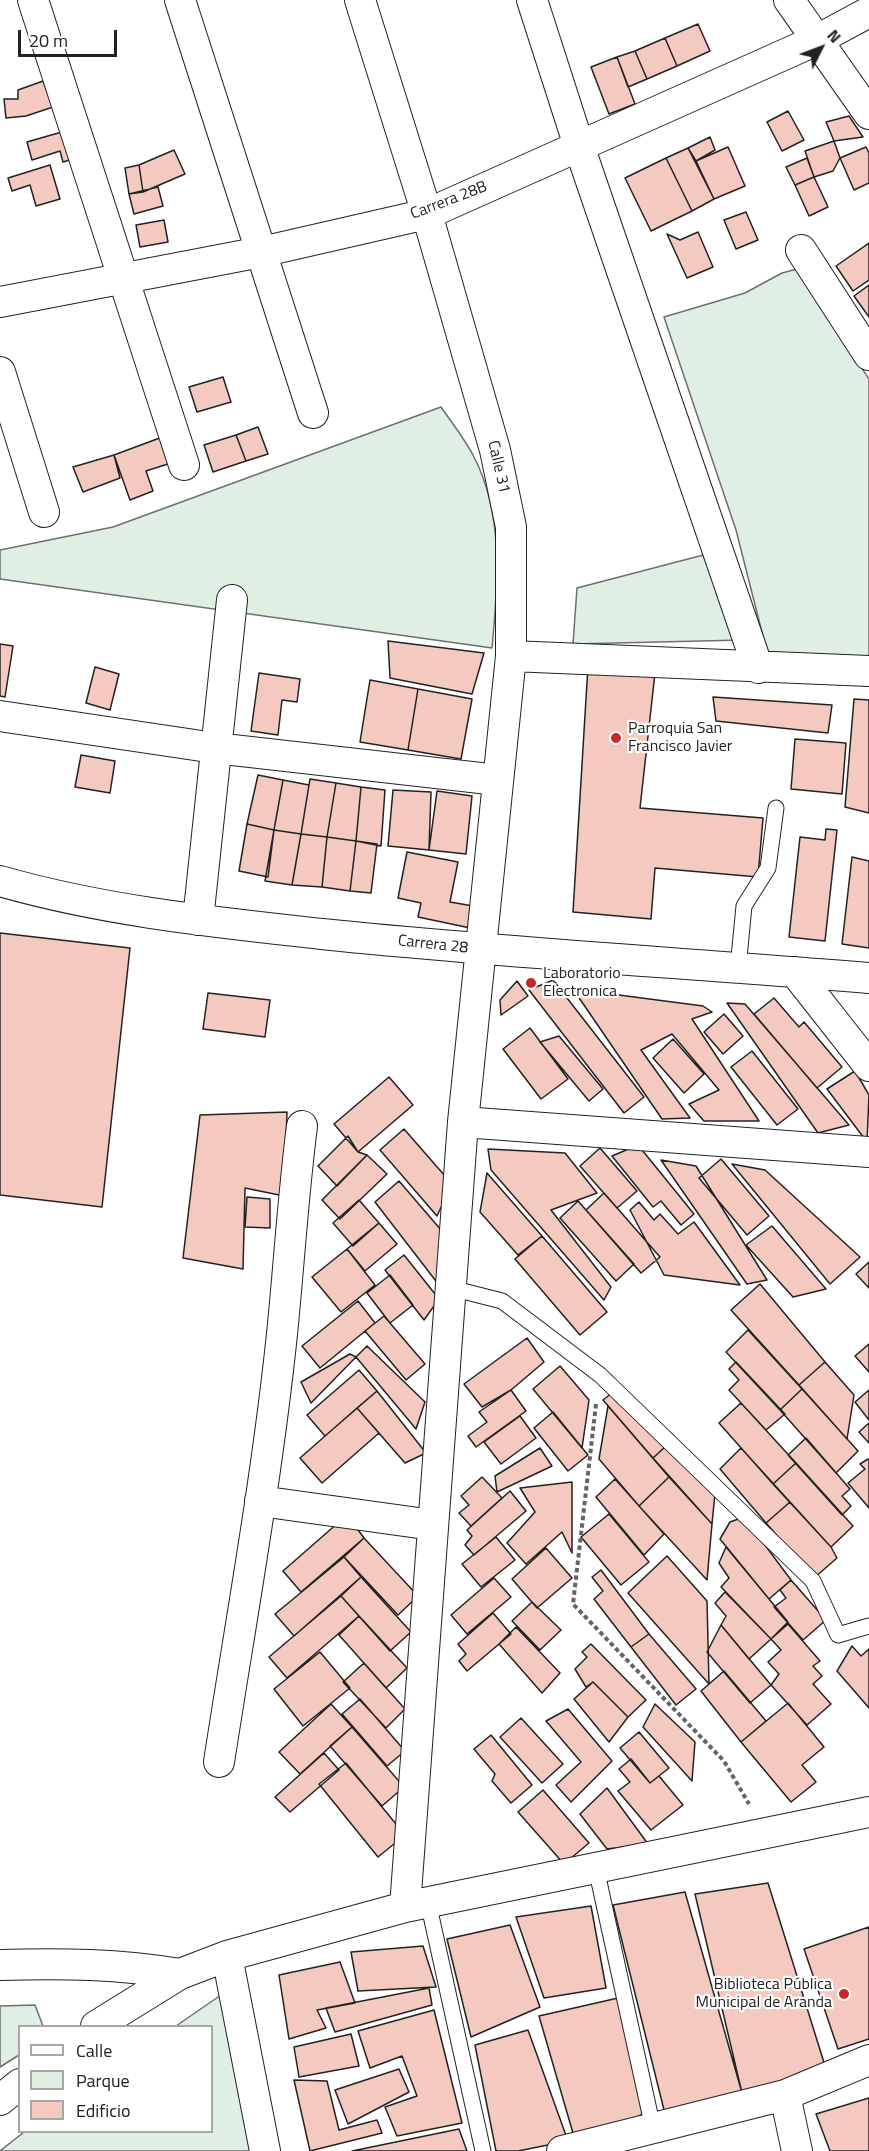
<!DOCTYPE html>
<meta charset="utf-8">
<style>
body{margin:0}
#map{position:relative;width:869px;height:2151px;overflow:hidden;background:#fff;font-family:"Titillium Web",sans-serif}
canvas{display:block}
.legend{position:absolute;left:18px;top:2025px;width:195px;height:108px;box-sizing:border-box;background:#fff;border:2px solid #a7a7a7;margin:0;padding:8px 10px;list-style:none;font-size:18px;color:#222}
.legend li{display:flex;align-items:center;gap:12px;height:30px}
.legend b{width:30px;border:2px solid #a7a7a7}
.north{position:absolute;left:791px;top:18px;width:60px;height:60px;-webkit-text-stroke:4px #fff;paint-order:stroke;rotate:48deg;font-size:16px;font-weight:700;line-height:24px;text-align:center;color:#222}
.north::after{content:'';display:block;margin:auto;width:21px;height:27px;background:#222;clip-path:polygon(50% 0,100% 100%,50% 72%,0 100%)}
.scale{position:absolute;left:18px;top:30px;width:99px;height:27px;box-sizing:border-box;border:3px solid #222;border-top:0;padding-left:8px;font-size:18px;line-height:21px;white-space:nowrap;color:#222;-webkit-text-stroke:4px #fff;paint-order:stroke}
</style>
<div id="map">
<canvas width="869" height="2151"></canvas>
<ul class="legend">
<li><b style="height:8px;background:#fff"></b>Calle</li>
<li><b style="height:16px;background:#e0efe3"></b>Parque</li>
<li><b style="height:16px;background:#f3c9c0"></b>Edificio</li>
</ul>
<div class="north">N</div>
<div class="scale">20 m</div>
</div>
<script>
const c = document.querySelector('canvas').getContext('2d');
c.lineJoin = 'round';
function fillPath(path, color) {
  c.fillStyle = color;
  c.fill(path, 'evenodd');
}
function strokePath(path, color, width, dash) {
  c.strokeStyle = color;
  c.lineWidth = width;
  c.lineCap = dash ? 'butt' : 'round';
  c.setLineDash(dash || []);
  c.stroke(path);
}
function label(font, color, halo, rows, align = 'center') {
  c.font = font + ' "Titillium Web",sans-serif';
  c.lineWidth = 4.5;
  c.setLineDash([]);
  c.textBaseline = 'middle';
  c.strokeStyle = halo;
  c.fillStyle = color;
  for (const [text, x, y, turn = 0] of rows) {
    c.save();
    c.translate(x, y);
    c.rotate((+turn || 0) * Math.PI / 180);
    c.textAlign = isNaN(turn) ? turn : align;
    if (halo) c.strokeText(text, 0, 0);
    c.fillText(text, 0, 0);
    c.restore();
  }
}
const green = new Path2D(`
 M797,269L869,379V660L768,656L736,530L664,317L745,293L782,273Z
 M441,407C452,423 465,439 474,457C504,515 498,585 492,648L0,579V550L113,527Z
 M711,553L743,640L573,644L577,588Z
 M234,1986L272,2151H0L24,2132H212V2026H176Z
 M35,2005L43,2026H20L19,2055L0,2067V2006Z`);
const building = new Path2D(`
 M698,24L710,51L677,66L665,38Z
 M665,38L677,66L647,79L635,51Z
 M635,51L647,79L628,87L617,57Z
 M617,57L635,104L609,114L591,67Z
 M43,81L53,107L26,116L6,118L4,99H18V90Z
 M788,111L804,140L782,151L767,122Z
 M849,116L863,137L834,141L826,122Z
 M72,129L80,157L63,162L60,151L32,160L27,142Z
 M710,137L715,150L696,161L688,148Z
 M834,141L840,158L833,171L814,177L805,151Z
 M728,147L745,186L714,199L696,161Z
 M866,147L869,153V183L854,190L840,158Z
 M688,148L714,199L692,211L666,158Z
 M174,150L185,174L143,192L139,165Z
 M666,158L692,211L651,231L625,178Z
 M807,158L814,177L795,185L786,167Z
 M50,165L60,199L36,206L30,185L12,191L8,178Z
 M139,165L143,192L129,194L125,168Z
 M814,177L828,207L809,216L795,185Z
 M158,187L163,206L134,214L129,194Z
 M746,212L758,240L736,249L724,220Z
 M164,220L168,242L140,247L136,225Z
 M698,232L713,267L687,278L667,234L680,240Z
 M869,243V280L853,291L836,266Z
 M869,285V317L854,296Z
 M223,377L231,402L197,412L189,387Z
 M258,427L268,454L246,461L236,435Z
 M236,435L246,461L213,472L204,445Z
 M165,436L174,462L146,471L153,491L130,500L114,455Z
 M114,455L120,478L83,492L73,467Z
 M388,641L484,653L472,694L390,678Z
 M0,644L13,646L5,697L0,696Z
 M588,666L655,673L640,808L763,818L758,877L655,868L651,919L573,912Z
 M95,667L119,674L110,710L86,703Z
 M259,673L300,679L297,702L282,700L278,735L251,731Z
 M370,680L418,689L408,750L360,742Z
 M418,689L472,699L461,759L408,750Z
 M713,697L832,705L828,733L716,721Z
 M854,699L869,700V813L845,807Z
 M795,739L846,743L842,794L791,789Z
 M81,755L115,761L110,793L75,787Z
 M258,775L283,780L274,830L247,824Z
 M310,779L336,783L327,837L301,834Z
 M283,780L309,785L301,834L274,830Z
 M336,783L361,787L356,841L327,837Z
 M361,787L385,790L381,846L356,841Z
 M393,790L431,792L429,850L388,846Z
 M437,791L472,796L466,854L429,850Z
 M247,824L274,830L268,877L239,871Z
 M826,829L837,830L825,941L789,937L800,837L825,840Z
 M274,830L301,834L292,885L265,881Z
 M301,834L327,837L322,887L292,885Z
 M327,837L356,841L350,891L322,887Z
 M356,841L377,844L371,893L350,891Z
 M407,852L458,862L450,902L479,907L475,929L418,917L421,903L398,898Z
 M852,857L869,861V948L842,944Z
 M0,933L130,948L102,1207L0,1195Z
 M553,980L644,1097L624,1113L529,990Z
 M517,981L528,996L501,1015L500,1000Z
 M573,989L703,1006L712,1012L692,1019L759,1121H704L689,1104L719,1090L672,1034L641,1050L690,1118L662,1119Z
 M208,993L270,1000L265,1037L203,1029Z
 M774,998L799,1027L804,1022L842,1067L817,1088L754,1014Z
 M727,1003L745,1004L849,1125L818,1133Z
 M724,1014L743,1036L723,1054L704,1032Z
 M530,1028L568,1079L541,1099L503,1049Z
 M559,1036L603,1089L589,1101L540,1042Z
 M673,1039L704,1074L684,1093L653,1058Z
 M752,1051L798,1109L777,1125L731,1067Z
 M855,1071L869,1095L867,1142L827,1089Z
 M389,1077L413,1105L358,1152L334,1124Z
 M287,1112L284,1196L245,1188L243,1269L183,1258L200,1115Z
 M404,1129L452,1184L437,1216L380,1150Z
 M348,1136L358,1152L367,1155L337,1186L318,1166Z
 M638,1145L694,1214L681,1225L661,1201L653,1207L612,1156Z
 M600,1148L637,1191L617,1208L580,1166Z
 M488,1149L565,1153L597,1193L551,1210L611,1287L604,1300L491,1170Z
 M367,1155L387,1174L340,1219L322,1200Z
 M721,1159L769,1216L747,1235L699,1178Z
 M661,1160L696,1166L767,1280L747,1284Z
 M732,1164L765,1170L860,1257L830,1284Z
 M487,1173L542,1236L518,1255L480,1212Z
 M399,1181L441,1230L439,1285L375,1202Z
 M604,1193L660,1257L641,1273L586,1210Z
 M247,1197L270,1199V1228L245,1227Z
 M359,1200L379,1223L353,1246L333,1223Z
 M578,1201L634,1264L616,1281L560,1218Z
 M639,1202L654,1220L660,1214L678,1234L694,1222L740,1285L664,1275L630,1210Z
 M379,1223L397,1244L365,1271L347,1249Z
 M772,1226L826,1289L793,1297L746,1245Z
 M542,1236L607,1312L580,1335L515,1259Z
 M347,1249L375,1285L341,1312L312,1277Z
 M404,1255L439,1299L424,1320L385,1270Z
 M869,1262V1288L856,1274Z
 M390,1275L413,1305L390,1323L367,1293Z
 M760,1284L825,1362L799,1385L731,1310Z
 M358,1301L375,1323L320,1368L302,1346Z
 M384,1316L425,1364L406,1380L365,1331Z
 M748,1330L802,1389L780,1410L726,1352Z
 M527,1338L544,1362L511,1390L482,1407L464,1384Z
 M869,1344V1372L855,1356Z
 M367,1346L425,1402L416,1429L356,1357Z
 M350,1354L356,1357L311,1403L301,1382Z
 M736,1362L785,1414L766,1430L729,1390L739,1380L729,1369Z
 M825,1362L854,1395L847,1439L799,1385Z
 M560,1366L589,1400L582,1448L533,1389Z
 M359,1370L377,1391L325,1436L307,1415Z
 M802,1389L858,1451L836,1473L780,1410Z
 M511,1390L526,1411L476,1447L468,1436L487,1422L479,1412Z
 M869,1390V1420L855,1402Z
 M377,1391L426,1453L405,1463L357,1408Z
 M613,1392L666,1446L653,1458L603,1400Z
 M741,1403L796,1463L773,1484L719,1423Z
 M608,1406L669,1477L639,1506L599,1459Z
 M357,1408L379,1433L322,1483L300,1458Z
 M553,1412L588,1455L568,1471L534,1428Z
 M520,1416L536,1438L501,1464L484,1442Z
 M869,1423V1443L859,1432Z
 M806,1438L850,1489L842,1496L851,1506L842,1515L788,1455Z
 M666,1446L715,1493L712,1524L653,1458Z
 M540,1448L552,1466L497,1492L495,1476Z
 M741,1448L790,1502L766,1523L720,1469Z
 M868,1459L869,1460V1508L848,1483L865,1469L860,1464Z
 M796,1463L853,1526L831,1547L773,1484Z
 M482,1477L502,1498L471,1526L459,1513L469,1505L461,1496Z
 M669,1477L712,1524L707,1580L639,1506Z
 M615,1479L664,1534L644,1555L596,1497Z
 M572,1482V1553L562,1532L526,1564L507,1543L535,1512L520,1488Z
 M510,1491L526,1511L474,1555L465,1545L472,1536L467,1530Z
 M790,1502L831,1547L837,1558L814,1578L766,1523Z
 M609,1514L649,1562L621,1585L581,1537Z
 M347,1515L364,1538L301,1592L283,1571Z
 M744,1517L791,1580L769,1599L720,1539L730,1522Z
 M496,1537L515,1560L481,1587L462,1564Z
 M364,1538L418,1596L398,1615L344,1557Z
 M726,1547L788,1622L771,1639L721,1587L729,1578L719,1563Z
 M546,1548L572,1578L537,1608L512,1579Z
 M667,1556L707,1601L709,1684L628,1593Z
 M344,1557L361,1577L294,1636L275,1614Z
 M601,1570L649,1634L631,1647L594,1599L603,1591L592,1577Z
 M361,1577L411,1632L390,1651L341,1596Z
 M494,1578L511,1597L467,1634L451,1615Z
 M791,1580L826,1620L803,1640L774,1607L786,1598L780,1590Z
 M725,1592L771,1639L749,1659L721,1625L726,1616L715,1603Z
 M341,1596L359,1616L287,1678L269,1657Z
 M532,1602L561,1630L540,1650L512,1621Z
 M493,1613L511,1634L467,1671L459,1661L466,1654L458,1644Z
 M359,1616L407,1668L386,1688L339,1635Z
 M788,1624L820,1661L813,1666L822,1676L813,1684L831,1704L807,1725L771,1685L779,1674L768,1662L781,1650L771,1639Z
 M721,1625L771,1685L750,1703L707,1652Z
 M516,1627L560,1673L542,1693L499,1644Z
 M649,1634L696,1689L676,1705L631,1647Z
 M591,1644L646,1700L628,1717L593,1682L586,1687L575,1669L587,1657L582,1652Z
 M852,1646L861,1656L869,1649V1708L837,1671Z
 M320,1652L350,1688L303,1726L274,1689Z
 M364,1663L405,1709L386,1728L343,1682Z
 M724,1671L766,1721L741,1742L701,1691Z
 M593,1682L628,1717L609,1742L574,1699Z
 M360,1699L405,1751L387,1766L342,1714Z
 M788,1703L824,1747L802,1765L816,1782L791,1802L741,1742Z
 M331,1704L352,1727L300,1774L279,1752Z
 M655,1704L695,1742L692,1781L643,1727Z
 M568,1709L612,1761L571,1802L556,1785L581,1762L546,1721Z
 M521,1718L563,1764L542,1783L500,1737Z
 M352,1727L404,1787L382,1806L330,1746Z
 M639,1732L669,1768L650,1783L620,1748Z
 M491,1735L532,1785L511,1803L492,1781L495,1774L474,1749Z
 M324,1753L339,1770L290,1812L275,1797Z
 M631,1759L650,1783L659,1776L683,1805L651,1830L618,1791L630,1782L619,1769Z
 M346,1763L405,1835L378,1857L319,1784Z
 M607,1788L648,1844L607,1849L580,1814Z
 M543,1790L589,1843L564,1864L518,1812Z
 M768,1883L826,2069L742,2093L695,1894Z
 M685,1892L742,2093L665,2114L613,1905Z
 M591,1906L606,1988L544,1998L516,1917Z
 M510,1925L540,2007L471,2037L447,1939Z
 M869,1927V2039L838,2049L804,1949Z
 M423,1946L436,1987L358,1991L351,1952Z
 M340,1962L355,2003L317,2010L326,2028L289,2039L279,1975Z
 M429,1988L432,2005L335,2032L326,2008Z
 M618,1998L643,2114L577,2147L539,2016Z
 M434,2010L462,2123L397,2136L385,2107L417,2096L402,2056L370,2068L358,2031Z
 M528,2030L568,2141L518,2151H496L475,2045Z
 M351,2034L359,2066L299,2077L294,2047Z
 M399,2069L409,2092L348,2124L335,2090Z
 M294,2080L327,2081L339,2130L377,2120L382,2133L310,2151Z
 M869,2098V2151H830L816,2114Z
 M459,2129L467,2151H352Z`);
const path = new Path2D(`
 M596,1404L573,1604L724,1761L749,1804`);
const lane = new Path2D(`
 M738,968L744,906L768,868L776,808
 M451,1288L502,1301L600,1375L813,1581L838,1635L869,1626
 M596,1868L653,2128
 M428,1902L483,2151`);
const street = new Path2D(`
 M33,0L184,465
 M180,0L313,413
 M360,0L427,214L495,450L511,527V656L463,1122L405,1907
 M532,0L579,146L758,668
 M789,0L869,114
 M801,250L869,355
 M0,302L261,252L427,214L817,40L869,12
 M0,372L44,512
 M511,656L869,671
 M0,716L215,748L498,780
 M0,881C104,911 214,922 322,934C504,953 687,963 869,978
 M198,920L232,600
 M795,972L869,1066
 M463,1122L869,1152
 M260,1501L433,1525
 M219,1762C241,1620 267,1478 282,1334C289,1265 293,1196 302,1126
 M227,1956L265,2151
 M0,1965C62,1963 119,1964 180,1974
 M96,2026L180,1974L227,1956L405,1907L869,1812
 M785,2095L797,2151
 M0,2100L20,2084
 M562,2151L785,2095L869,2060`);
const markers = [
 [616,738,6,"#c62828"],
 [531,983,6,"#c62828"],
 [844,1994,6,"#c62828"]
];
const streetNames = [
 ["Carrera 28B",449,201,-21],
 ["Calle 31",498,467,77],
 ["Carrera 28",433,945,6]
];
const poiNames = [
 ["Parroquia San",628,729],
 ["Francisco Javier",628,747],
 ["Laboratorio",543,974],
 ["Electronica",543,992],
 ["Biblioteca Pública",832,1985,"right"],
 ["Municipal de Aranda",832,2003,"right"]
];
fillPath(green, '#e0efe3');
strokePath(green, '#6f6f6f', 1.5);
fillPath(building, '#f3c9c0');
strokePath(building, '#222', 1.5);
strokePath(lane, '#222', 17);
strokePath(street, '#222', 32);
strokePath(path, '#646464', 4, [4.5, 3]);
strokePath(lane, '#fff', 15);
strokePath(street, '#fff', 30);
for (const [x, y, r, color] of markers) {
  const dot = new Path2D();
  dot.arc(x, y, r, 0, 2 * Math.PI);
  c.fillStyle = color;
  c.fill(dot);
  strokePath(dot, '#fff', 2);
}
label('16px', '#222', '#fff', streetNames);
label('16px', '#222', '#fff', poiNames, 'left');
</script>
